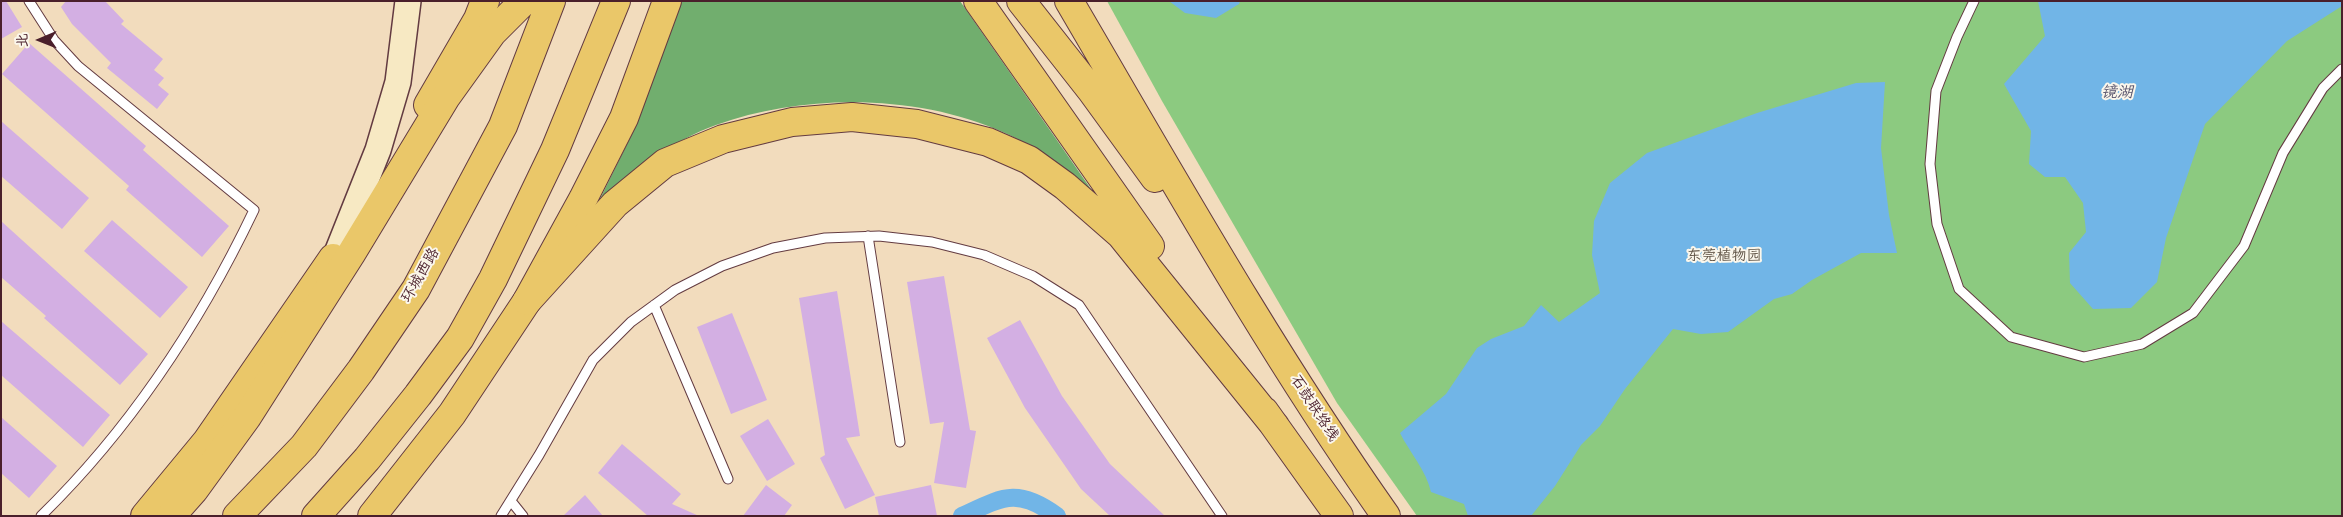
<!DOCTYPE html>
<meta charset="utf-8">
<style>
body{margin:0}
#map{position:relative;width:2343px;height:517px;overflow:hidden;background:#f2dcbd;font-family:"Gochi Hand","LXGW WenKai TC",sans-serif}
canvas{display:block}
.frame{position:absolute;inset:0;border:2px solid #4a1f2b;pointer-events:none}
.north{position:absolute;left:15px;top:15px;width:50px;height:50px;-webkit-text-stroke:4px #fbf7ec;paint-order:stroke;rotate:269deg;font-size:14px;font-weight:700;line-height:20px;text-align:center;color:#4a1f2b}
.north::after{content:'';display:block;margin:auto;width:18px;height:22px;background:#4a1f2b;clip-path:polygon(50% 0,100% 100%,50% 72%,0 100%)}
</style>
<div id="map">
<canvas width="2343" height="517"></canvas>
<div class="frame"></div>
<div class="north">北</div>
</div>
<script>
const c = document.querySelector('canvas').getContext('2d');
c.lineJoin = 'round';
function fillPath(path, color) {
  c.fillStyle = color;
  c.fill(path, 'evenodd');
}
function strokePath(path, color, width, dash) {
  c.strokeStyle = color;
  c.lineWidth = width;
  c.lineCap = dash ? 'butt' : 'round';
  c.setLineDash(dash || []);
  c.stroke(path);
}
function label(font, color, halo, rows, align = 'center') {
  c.font = font + ' "Gochi Hand","LXGW WenKai TC",sans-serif';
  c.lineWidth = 4;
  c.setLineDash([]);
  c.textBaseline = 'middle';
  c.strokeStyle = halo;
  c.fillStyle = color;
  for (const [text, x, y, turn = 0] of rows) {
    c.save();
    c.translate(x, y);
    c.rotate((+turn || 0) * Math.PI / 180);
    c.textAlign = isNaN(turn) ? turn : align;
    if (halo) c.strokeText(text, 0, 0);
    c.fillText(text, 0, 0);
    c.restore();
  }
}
const green = new Path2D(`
 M1107,1H2342V516H1417L1337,403L1162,101Z`);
const forest = new Path2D(`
 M682,1H960L1093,192C1065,170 1038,147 1005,133C919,94 805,93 716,125C695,132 674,145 655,155C635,167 617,186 599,201L637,124Z`);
const water = new Path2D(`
 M1169,1H1240L1239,4L1216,18L1185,13Z
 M2038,1H2342V6L2287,41L2205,124L2166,238L2157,282L2131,308L2093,309L2070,283L2069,253L2086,232L2083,203L2065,177H2045L2029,164L2031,131L2004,84L2045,36Z
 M1885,82L1881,148L1889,215L1897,253H1861L1812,280L1792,294L1774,299L1728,332L1701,334L1673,329L1625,389L1600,426L1581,445L1555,486L1531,516H1468L1464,504L1431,492C1426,470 1410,453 1400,433L1446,394L1477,348L1491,339L1524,326L1541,305L1559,322L1600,293L1592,255L1594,221L1610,183L1647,153L1757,113L1856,83Z`);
const canal = new Path2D(`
 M962,516C1003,497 1017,487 1057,516`);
const building = new Path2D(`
 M1,1H6L22,27L1,39Z
 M66,1H105L124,21L121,24L163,59L154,70L164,78L158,85L169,94L157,109L107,68L111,63L72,24L61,7Z
 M29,43L146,146L143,150L229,226L202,257L126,190L129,186L2,74Z
 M1,121L89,198L62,229L1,176Z
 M112,220L188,287L160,318L84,251Z
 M1,221L148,354L120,385L44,318L46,316L1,277Z
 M944,276L970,430L976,431L966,488L934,483L944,422L930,424L907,282Z
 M837,291L860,436L846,438L875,495L845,509L820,458L825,455L799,298Z
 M732,313L767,400L731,414L697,327Z
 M1020,320L1062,396L1110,464L1165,516H1110L1081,489L1025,408L987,338Z
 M1,321L110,415L83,447L1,375Z
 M1,417L57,466L29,498L1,473Z
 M768,419L795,464L767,481L740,436Z
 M622,444L681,494L672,504L699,516H648L598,473Z
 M766,485L792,505L784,516H743Z
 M931,485L937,516H879L875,497Z
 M585,495L603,516H563Z`);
const lane = new Path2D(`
 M29,1L54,40L78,66L254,210C200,323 131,428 41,516
 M1974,1L1957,37L1936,91L1930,164L1937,224L1959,289L2011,337L2084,357L2142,344L2193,313L2244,246L2283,153L2323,88L2342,69
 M868,236L900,442
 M654,305L728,479
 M511,501L523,516
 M501,516L539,455L593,360L631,322L675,290L722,266L773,248L825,238L879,236L932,242L984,255L1033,276L1079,305L1222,516`);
const secondary = new Path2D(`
 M337,253L378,150L398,82L408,1`);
const primary = new Path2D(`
 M428,105L478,19L485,1
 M145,516L207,441L333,258
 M372,516L452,414L527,301L583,199L624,118L667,1`);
const highway = new Path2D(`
 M978,1L1150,246
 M1021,1L1091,90L1155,178
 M1069,1C1171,175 1270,351 1386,516
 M527,301L615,204L665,163L723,139L792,122L852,117L917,124L988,142L1029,160L1065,186L1121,235L1275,426
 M1264,411L1339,516
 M171,516L194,490L247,417L351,254L446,97L492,33L524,1
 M237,516L304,446L361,370L416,289L503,126L551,1
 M316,516L367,459L418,395L460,338L493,279L555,150L616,1`);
const parkNames = [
 ["东莞植物园",1724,258]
];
const streetNames = [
 ["环城西路",422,276,-60],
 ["石鼓联络线",1313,409,57]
];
const waterNames = [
 ["镜湖",2117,95]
];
fillPath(green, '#8cca80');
fillPath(forest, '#71ae6e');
fillPath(water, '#71b5e7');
strokePath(canal, '#71b5e7', 18);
fillPath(building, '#d3afe3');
strokePath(lane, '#633b41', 11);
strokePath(secondary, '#633b41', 28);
strokePath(primary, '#633b41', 30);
strokePath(highway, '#633b41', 30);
strokePath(lane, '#fff', 9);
strokePath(secondary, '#f7e9c3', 25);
strokePath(primary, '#eac769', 28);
strokePath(highway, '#eac769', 28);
label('15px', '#5e5244', '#fbf7ec', parkNames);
label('15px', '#4a1f2b', '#fbf7ec', streetNames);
label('italic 16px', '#58546d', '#fbf7ec', waterNames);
</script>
